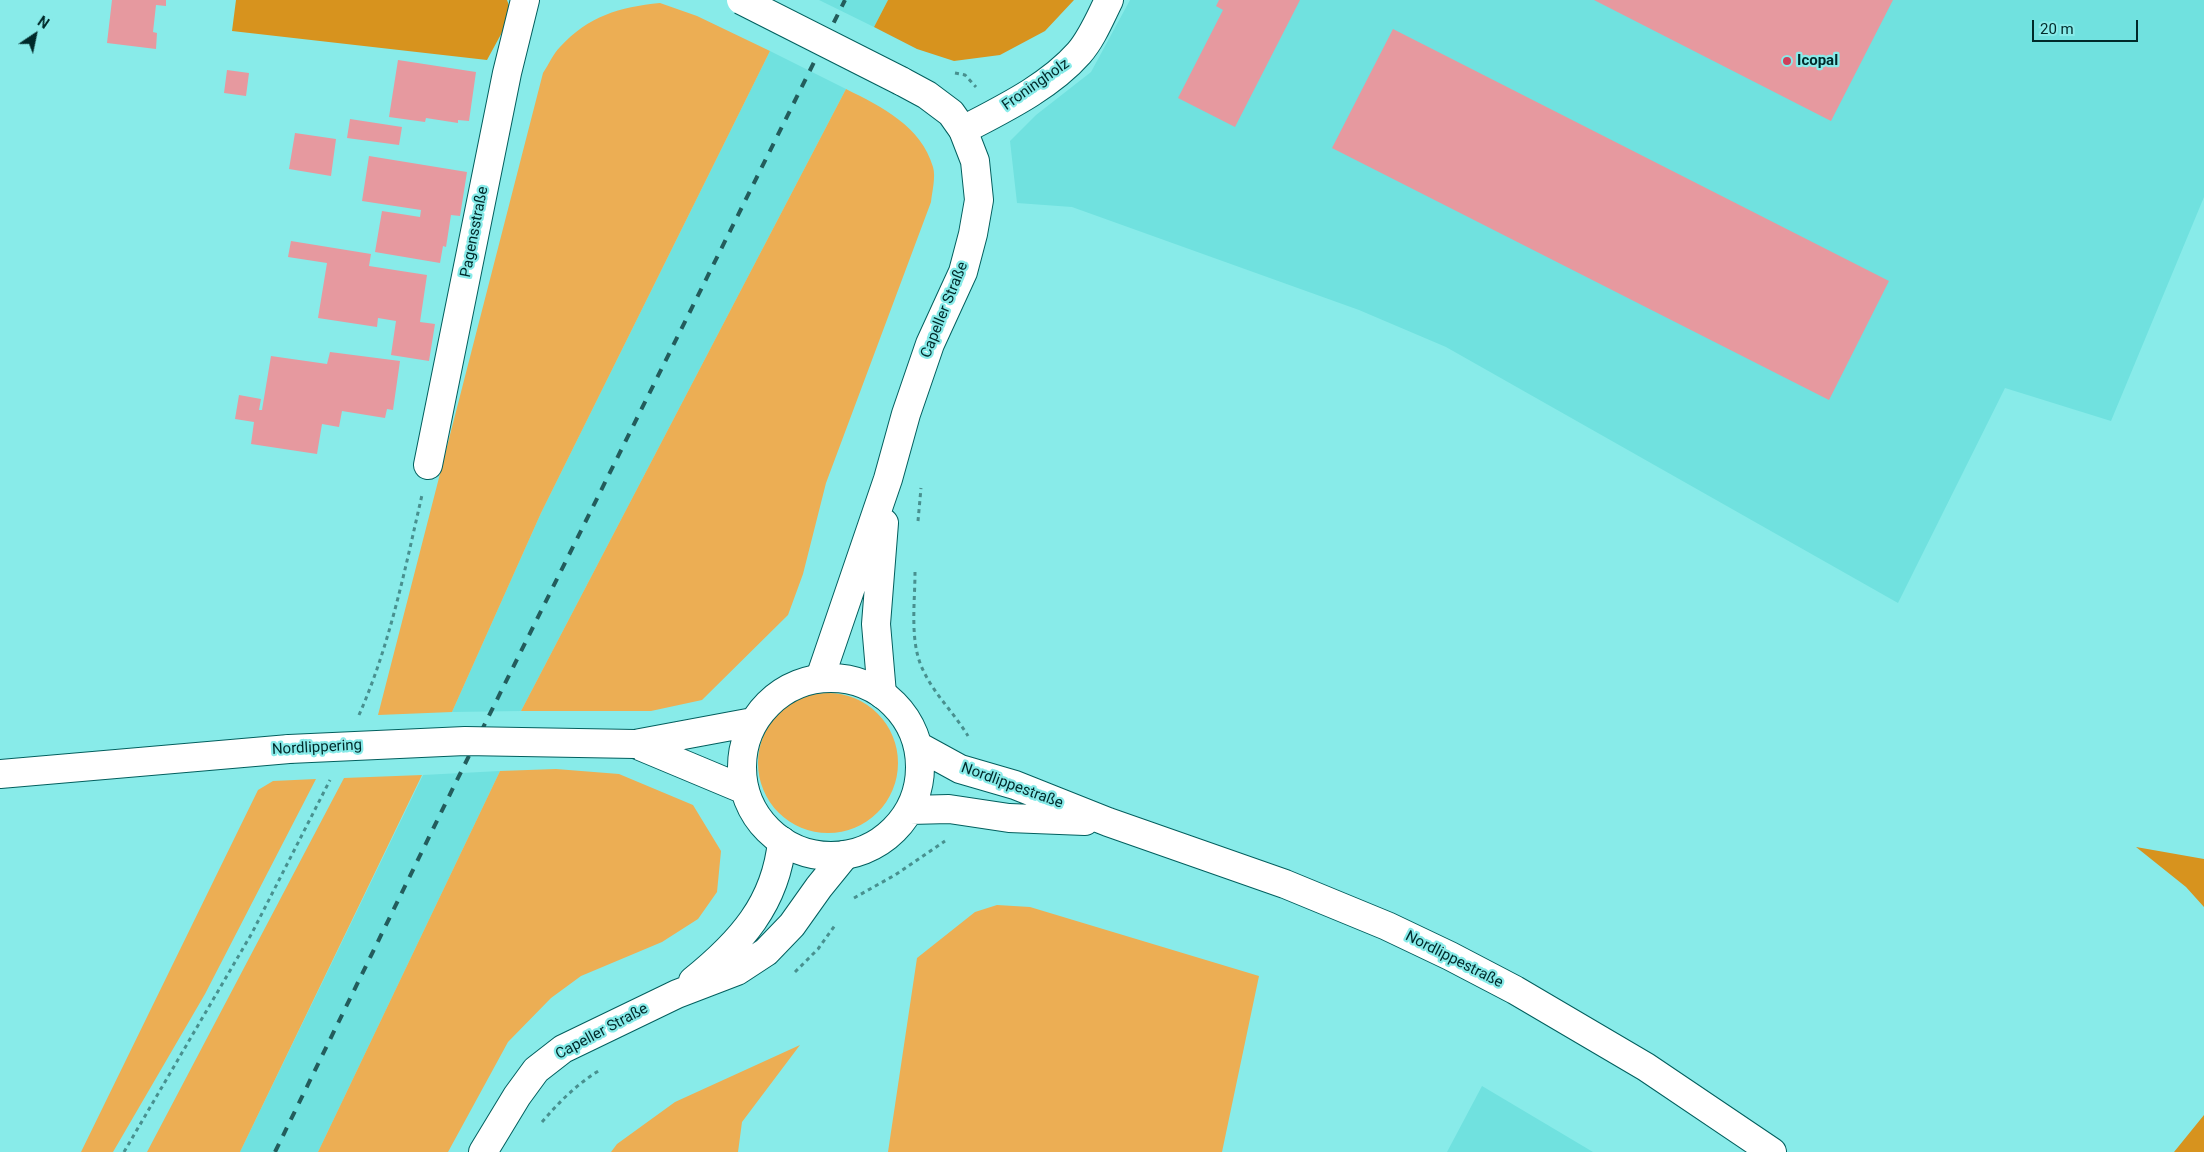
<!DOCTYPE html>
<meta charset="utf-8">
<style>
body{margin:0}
#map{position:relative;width:2204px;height:1152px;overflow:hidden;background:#88ebe9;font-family:Roboto,sans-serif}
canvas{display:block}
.north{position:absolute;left:10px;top:10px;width:50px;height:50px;-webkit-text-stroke:4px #88ebe9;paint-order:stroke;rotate:34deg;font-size:14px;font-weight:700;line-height:20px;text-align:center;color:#002a2a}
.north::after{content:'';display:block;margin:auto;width:18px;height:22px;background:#002a2a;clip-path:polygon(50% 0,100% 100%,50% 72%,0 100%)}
.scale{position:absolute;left:2032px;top:20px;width:106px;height:22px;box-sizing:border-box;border:2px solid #002a2a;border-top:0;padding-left:6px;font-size:15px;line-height:18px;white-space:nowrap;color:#002a2a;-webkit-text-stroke:4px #88ebe9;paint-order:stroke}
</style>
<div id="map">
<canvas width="2204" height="1152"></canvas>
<div class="north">N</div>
<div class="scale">20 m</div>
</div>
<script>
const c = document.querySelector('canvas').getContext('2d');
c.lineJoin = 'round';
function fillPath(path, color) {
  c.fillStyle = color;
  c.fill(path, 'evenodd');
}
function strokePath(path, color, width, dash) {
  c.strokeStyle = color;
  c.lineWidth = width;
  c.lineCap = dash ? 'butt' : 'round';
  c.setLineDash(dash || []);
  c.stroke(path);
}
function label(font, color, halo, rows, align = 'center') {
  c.font = font + ' Roboto,sans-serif';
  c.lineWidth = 4.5;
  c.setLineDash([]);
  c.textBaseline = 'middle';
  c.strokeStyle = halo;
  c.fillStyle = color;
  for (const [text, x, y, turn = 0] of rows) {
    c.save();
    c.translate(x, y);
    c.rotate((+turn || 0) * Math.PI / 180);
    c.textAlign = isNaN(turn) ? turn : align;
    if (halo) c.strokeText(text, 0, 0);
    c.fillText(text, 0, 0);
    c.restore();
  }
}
const built = new Path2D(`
 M819,0H888L874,27Z
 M1130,0H2204V197L2111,421L2005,388L1898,603L1446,347L1359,310L1072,207L1017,203L1010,141L1036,115L1091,72Z
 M770,51L846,89L521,711L452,712L541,513Z
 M500,771L318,1152H240L423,775Z
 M1482,1086L1593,1152H1447Z`);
const green = new Path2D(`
 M660,3L697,16L770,51L541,513L452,712L378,715L543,73C549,64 553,54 560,47C589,16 619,7 660,3Z
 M846,89C882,107 921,126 933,167C936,177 932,192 931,202L826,483L803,574L788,615L702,700L651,711H521Z
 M758 763a70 70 0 1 1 140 0a70 70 0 1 1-140 0Z
 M556,769L619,774L693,805L721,851L717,892L698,919L662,942L581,976L551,998L508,1042L448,1152H318L500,771Z
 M422,775L240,1152H147L344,778Z
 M316,779L205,994L113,1152H81L258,790L273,781Z
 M997,905L1030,907L1259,976L1222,1152H888L917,958L975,912Z
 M800,1045L742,1122L738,1152H611L617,1144L675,1102Z`);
const forest = new Path2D(`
 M236,0H507L512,14L487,60L232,31Z
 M888,0H1074L1045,31L1000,55L954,61L917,49L874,27Z
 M2136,847L2204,859V907L2186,887Z
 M2204,1115V1152H2174Z`);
const building = new Path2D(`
 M112,0H166V6L156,5L153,32L157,33L156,49L107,43Z
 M1219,0H1300L1235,127L1178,98L1223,10L1216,6Z
 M1594,0H1893L1831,121Z
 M1393,29L1889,281L1829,400L1332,148Z
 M398,60L476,72L469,121L458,120V123L426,118L425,122L389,117Z
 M227,70L249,73L246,96L224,93Z
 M350,119L402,127L399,145L347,138Z
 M295,133L336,139L331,176L289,169Z
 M369,156L467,172L460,216L451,215L446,247L443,246L440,263L375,252L382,211L420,217L421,210L362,201Z
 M291,241L371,254L369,266L427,275L420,322L435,324L429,361L391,355L396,321L378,318L377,327L318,318L327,263L288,257Z
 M330,352L400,361L393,410L387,409L385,418L342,411L339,427L322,424L317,454L251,444L254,422L235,419L239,395L261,399L259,410H262L271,356L327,364Z`);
const path = new Path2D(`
 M955,73L965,75L976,87
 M918,521L921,488
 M915,572C915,604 909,644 924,672C935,695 955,714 968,736
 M359,715C390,645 405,569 422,495
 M854,898L895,875L945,841
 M795,972L818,949L836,924
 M542,1122C559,1102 577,1084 600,1070
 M124,1152L252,933L330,780`);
const minor = new Path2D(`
 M963,130C1003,109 1049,87 1079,53C1092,38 1100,18 1109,0
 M428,465L507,73L525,0`);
const tertiary = new Path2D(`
 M820,678L888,479L906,414L930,344L963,272L973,234L979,200L975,161L963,130L951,113L927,95L901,81
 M882,694L876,624L884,523
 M693,981C740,943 776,904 782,841
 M483,1152L517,1096L536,1070L563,1049L677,994L737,971L766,952L792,925L819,887L845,855`);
const primary = new Path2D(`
 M742 767a89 89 0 1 1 178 0a89 89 0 1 1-178 0Z
 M635,744L753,722
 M635,744L745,790
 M918,746L960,769L1015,785L1108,822L1285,884L1387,926L1450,956L1515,990L1646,1067L1772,1152
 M0,774L289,749
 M910,810L949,809L1009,818L1085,821`);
const rail = new Path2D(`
 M275,1152L454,786L845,0`);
const tertiaryBridge = new Path2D(`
 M741,0L901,81`);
const primaryBridge = new Path2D(`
 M289,749L465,741L635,744`);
const markers = [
 [1787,61,5,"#cf3f5a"]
];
const poiNames = [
 ["Icopal",1797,61]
];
const streetNames = [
 ["Froningholz",1036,85,-35],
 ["Pagensstraße",475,232,-79],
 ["Capeller Straße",945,310,-68],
 ["Nordlippering",317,748,-3],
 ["Nordlippestraße",1012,786,20],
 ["Nordlippestraße",1454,960,27],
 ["Capeller Straße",602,1032,-28]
];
fillPath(built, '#70e1df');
fillPath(green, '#ecae54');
fillPath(forest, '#d7931e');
fillPath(building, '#e6999f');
strokePath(minor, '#025f5e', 30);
strokePath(tertiary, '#025f5e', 30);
strokePath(primary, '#025f5e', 30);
strokePath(path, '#48908f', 3, [4, 4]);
strokePath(minor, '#fff', 28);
strokePath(tertiary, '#fff', 28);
strokePath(primary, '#fff', 28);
strokePath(rail, '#235c5c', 4, [9, 9]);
strokePath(tertiaryBridge, '#025f5e', 30, []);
strokePath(primaryBridge, '#025f5e', 30, []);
strokePath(tertiaryBridge, '#fff', 28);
strokePath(primaryBridge, '#fff', 28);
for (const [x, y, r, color] of markers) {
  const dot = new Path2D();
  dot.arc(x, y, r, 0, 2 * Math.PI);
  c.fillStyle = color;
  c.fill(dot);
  strokePath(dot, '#88ebe9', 2);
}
label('bold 15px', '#002a2a', '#88ebe9', poiNames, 'left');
label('15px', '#002a2a', '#88ebe9', streetNames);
</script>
